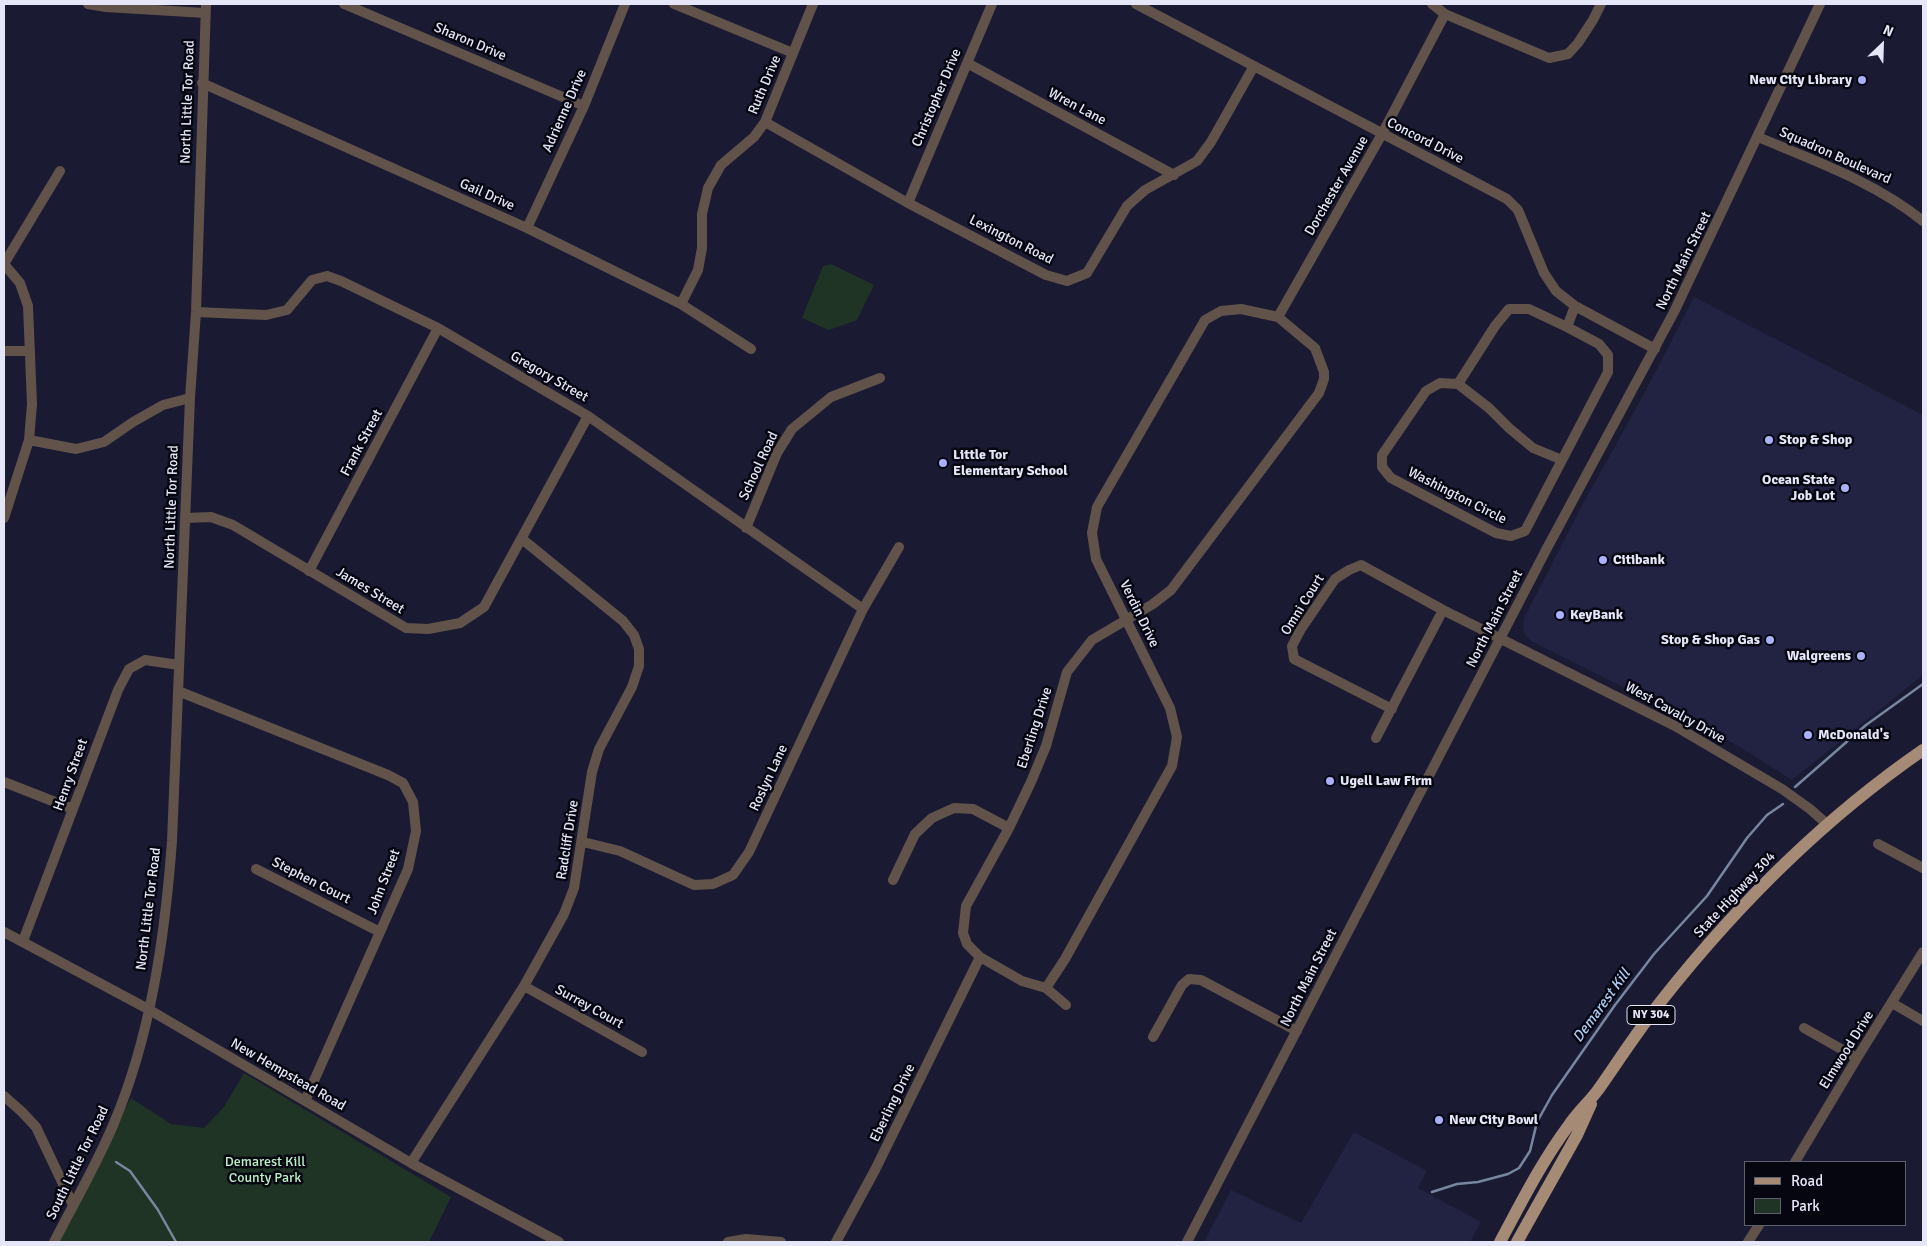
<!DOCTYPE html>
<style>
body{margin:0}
#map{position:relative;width:1927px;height:1246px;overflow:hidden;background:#1a1a33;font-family:Signika,sans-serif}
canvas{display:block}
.frame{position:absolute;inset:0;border:5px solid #e5e7f9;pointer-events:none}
.legend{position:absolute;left:1744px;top:1161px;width:162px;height:65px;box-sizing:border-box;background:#060611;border:1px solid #5f606e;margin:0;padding:6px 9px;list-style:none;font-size:15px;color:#e5e7f9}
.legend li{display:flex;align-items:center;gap:10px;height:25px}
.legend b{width:25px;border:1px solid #5f606e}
.north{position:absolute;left:1857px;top:20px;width:50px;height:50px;-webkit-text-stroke:4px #060611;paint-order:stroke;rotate:24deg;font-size:14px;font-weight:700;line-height:20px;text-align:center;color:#e5e7f9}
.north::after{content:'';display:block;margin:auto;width:18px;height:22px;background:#e5e7f9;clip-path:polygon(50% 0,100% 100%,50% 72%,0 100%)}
</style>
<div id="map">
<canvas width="1927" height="1246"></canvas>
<div class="frame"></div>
<ul class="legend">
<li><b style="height:6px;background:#a58a75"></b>Road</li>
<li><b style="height:14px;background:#1f3424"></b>Park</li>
</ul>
<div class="north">N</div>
</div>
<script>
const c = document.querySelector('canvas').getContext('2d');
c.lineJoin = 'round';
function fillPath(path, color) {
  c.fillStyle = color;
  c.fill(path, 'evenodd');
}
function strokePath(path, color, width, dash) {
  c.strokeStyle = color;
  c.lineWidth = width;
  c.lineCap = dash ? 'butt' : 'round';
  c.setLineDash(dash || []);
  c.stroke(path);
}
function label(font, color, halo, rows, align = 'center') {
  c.font = font + ' Signika,sans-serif';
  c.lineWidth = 5;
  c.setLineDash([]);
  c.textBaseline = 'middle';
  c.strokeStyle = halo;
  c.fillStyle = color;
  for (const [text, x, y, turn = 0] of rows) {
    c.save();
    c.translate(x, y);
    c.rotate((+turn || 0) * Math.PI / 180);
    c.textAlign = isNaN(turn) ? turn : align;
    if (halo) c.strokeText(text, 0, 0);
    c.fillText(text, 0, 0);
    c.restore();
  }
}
const built = new Path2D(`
 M1694,297L1923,415V675L1792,780L1740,747L1701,726L1531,641L1525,635L1523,628L1524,618L1585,500L1646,390Z
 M1354,1132L1427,1171L1418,1188L1481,1222L1470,1242H1204L1231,1190L1301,1223Z`);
const green = new Path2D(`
 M831,264L874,285L857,320L829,330L802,318L823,266Z
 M244,1073L451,1197L429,1242H55L131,1098L171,1124L204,1128L224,1107Z`);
const stream = new Path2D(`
 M1795,787L1866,725L1923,684
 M116,1162L130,1171L158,1210L176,1242
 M1432,1192L1457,1184L1478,1182L1508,1174L1519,1168L1530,1151L1537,1122L1552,1095L1615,1005L1654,954L1707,896L1747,838L1767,815L1783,804`);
const minor = new Path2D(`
 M88,4L106,7L205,13
 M344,4L584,106
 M674,4L793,53
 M1136,4L1507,199L1518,210L1544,273L1556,291L1575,306L1655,349
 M1432,4L1445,14L1549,58L1568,54L1578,43L1593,20L1601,4
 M967,63L1174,175
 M202,83L527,228L681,304L751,349
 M765,122L908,203L1046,275L1067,281L1087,273L1127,206L1145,190L1197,161L1211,142L1254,66
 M1758,137C1815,161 1875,182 1923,221
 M908,203L992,4
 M527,228L584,106L625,4
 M4,264L20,283L28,306L32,404L29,440L4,518
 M4,264L60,171
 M681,304L698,270L702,248V214L708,188L721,165L754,137L765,122L813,4
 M196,312L266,315L287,310L312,280L327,276L341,281L438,328L588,416L863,609
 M1278,317L1382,134L1445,14
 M1567,327L1599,344L1608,355V372L1525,531L1511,536L1496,533L1391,478L1382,467V455L1426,391L1440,383L1458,384L1495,326L1509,309H1529L1567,327L1575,306
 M4,351H30
 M1458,384L1489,408L1509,428L1533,448L1562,460
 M29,440L76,449L104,442L133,422L163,405L190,398
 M185,518L211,517L233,525L406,628L428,629L460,623L484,607L588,416
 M746,528L777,453L792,429L831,397L880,378
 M309,571L438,328
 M178,691L388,775L403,783L413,802L416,831L408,869L305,1101
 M1392,709L1294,659L1292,646L1301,629L1335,579L1349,570L1361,565L1443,610L1675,726L1782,789L1810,809L1828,825
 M1376,738L1443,610
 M4,782L73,809
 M583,842L620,851L694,885L713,884L733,875L749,852L863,609L899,547
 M1878,844L1923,868
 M256,869L380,932
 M893,880L915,834L932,818L954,808L973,809L1009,828
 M4,932L148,1009L411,1163L559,1242
 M23,941L118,690L129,669L145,660L179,665
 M980,957L1022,981L1046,988L1066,1005
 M524,986L642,1052
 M1892,1003L1923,1021
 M1804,1028L1857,1058
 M1153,1037L1182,985L1189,979L1201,980L1297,1031
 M4,1096L22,1112L36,1127L73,1205
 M1795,1162L1857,1058L1923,952
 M411,1163L524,986L564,914L574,888L592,772L599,749L632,687L639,666V649L634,635L623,621L522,539
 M54,1242C74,1203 97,1164 114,1123C151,1035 165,936 172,841L190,398L196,312L206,4
 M728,1242L746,1239L781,1242
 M836,1242L875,1170L980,957L967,944L963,933L966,906L1009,828L1031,782L1046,746L1067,672L1092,640L1153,604L1171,590L1319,393L1324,379V372L1315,348L1278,317L1241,309L1221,311L1205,320L1097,507L1092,533L1096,559L1170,708L1177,737L1172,766L1065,959L1046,988
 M1187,1242L1546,550L1674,312L1820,4
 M1748,1242L1759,1225`);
const major = new Path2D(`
 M1500,1242C1521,1203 1542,1161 1569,1125C1578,1112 1589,1102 1598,1090C1619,1060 1639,1029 1662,1000C1737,905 1823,819 1923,750
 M1517,1242L1577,1135L1591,1104`);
const markers = [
 [1862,80,5,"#aab0fb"],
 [1769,440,5,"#aab0fb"],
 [943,463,5,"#aab0fb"],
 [1845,488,5,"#aab0fb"],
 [1603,560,5,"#aab0fb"],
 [1560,615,5,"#aab0fb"],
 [1770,640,5,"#aab0fb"],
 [1861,656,5,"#aab0fb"],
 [1808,735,5,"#aab0fb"],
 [1330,781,5,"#aab0fb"],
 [1439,1120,5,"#aab0fb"]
];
const shields = [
 [1651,1015,48]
];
const shieldNames = [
 ["NY 304",1651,1015]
];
const streetNames = [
 ["Sharon Drive",470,42,23],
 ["Ruth Drive",765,85,-67],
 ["Christopher Drive",937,98,-67],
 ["North Little Tor Road",188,102,-88],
 ["Wren Lane",1077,107,28],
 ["Adrienne Drive",565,111,-66],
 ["Concord Drive",1425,141,27],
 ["Squadron Boulevard",1835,156,24],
 ["Dorchester Avenue",1337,186,-60],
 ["Gail Drive",487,195,24],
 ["Lexington Road",1011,240,27],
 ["North Main Street",1684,261,-64],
 ["Gregory Street",549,377,30],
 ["Frank Street",362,443,-62],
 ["School Road",759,466,-65],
 ["Washington Circle",1457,496,27],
 ["North Little Tor Road",172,507,-88],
 ["James Street",370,591,31],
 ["Omni Court",1303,605,-58],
 ["Verdin Drive",1139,614,64],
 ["North Main Street",1495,619,-63],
 ["West Cavalry Drive",1675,713,29],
 ["Eberling Drive",1035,728,-72],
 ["Henry Street",71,775,-70],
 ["Roslyn Lane",769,778,-65],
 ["Radcliff Drive",568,840,-81],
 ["Stephen Court",311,881,27],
 ["John Street",384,882,-69],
 ["State Highway 304",1735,895,-47],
 ["North Little Tor Road",149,909,-83],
 ["North Main Street",1309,978,-63],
 ["Surrey Court",589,1007,29],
 ["Elmwood Drive",1847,1050,-58],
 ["New Hempstead Road",288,1075,30],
 ["Eberling Drive",893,1103,-64],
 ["South Little Tor Road",78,1163,-64]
];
const poiNames = [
 ["New City Library",1852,80,"right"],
 ["Stop & Shop",1779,440],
 ["Little Tor",953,455],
 ["Elementary School",953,471],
 ["Ocean State",1835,480,"right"],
 ["Job Lot",1835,496,"right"],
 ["Citibank",1613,560],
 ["KeyBank",1570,615],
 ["Stop & Shop Gas",1760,640,"right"],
 ["Walgreens",1851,656,"right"],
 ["McDonald's",1818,735],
 ["Ugell Law Firm",1340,781],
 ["New City Bowl",1449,1120]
];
const parkNames = [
 ["Demarest Kill",265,1162],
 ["County Park",265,1178]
];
const waterNames = [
 ["Demarest Kill",1602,1006,-54]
];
fillPath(built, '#222242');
fillPath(green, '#1f3424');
strokePath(stream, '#76879f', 2.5);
strokePath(minor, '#61534a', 10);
strokePath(major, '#a58a75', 12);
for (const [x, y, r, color] of markers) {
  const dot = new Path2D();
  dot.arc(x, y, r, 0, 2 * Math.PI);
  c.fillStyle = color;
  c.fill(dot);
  strokePath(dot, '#060611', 2);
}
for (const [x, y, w] of shields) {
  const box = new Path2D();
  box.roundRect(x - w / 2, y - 9.5, w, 19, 4);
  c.fillStyle = '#060611';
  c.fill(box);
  strokePath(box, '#e5e7f9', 1);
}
label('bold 12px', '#e5e7f9', null, shieldNames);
label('14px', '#e5e7f9', '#060611', streetNames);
label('bold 14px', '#e5e7f9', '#060611', poiNames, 'left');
label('14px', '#baf1c5', '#060611', parkNames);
label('italic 15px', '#accef5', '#060611', waterNames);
</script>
